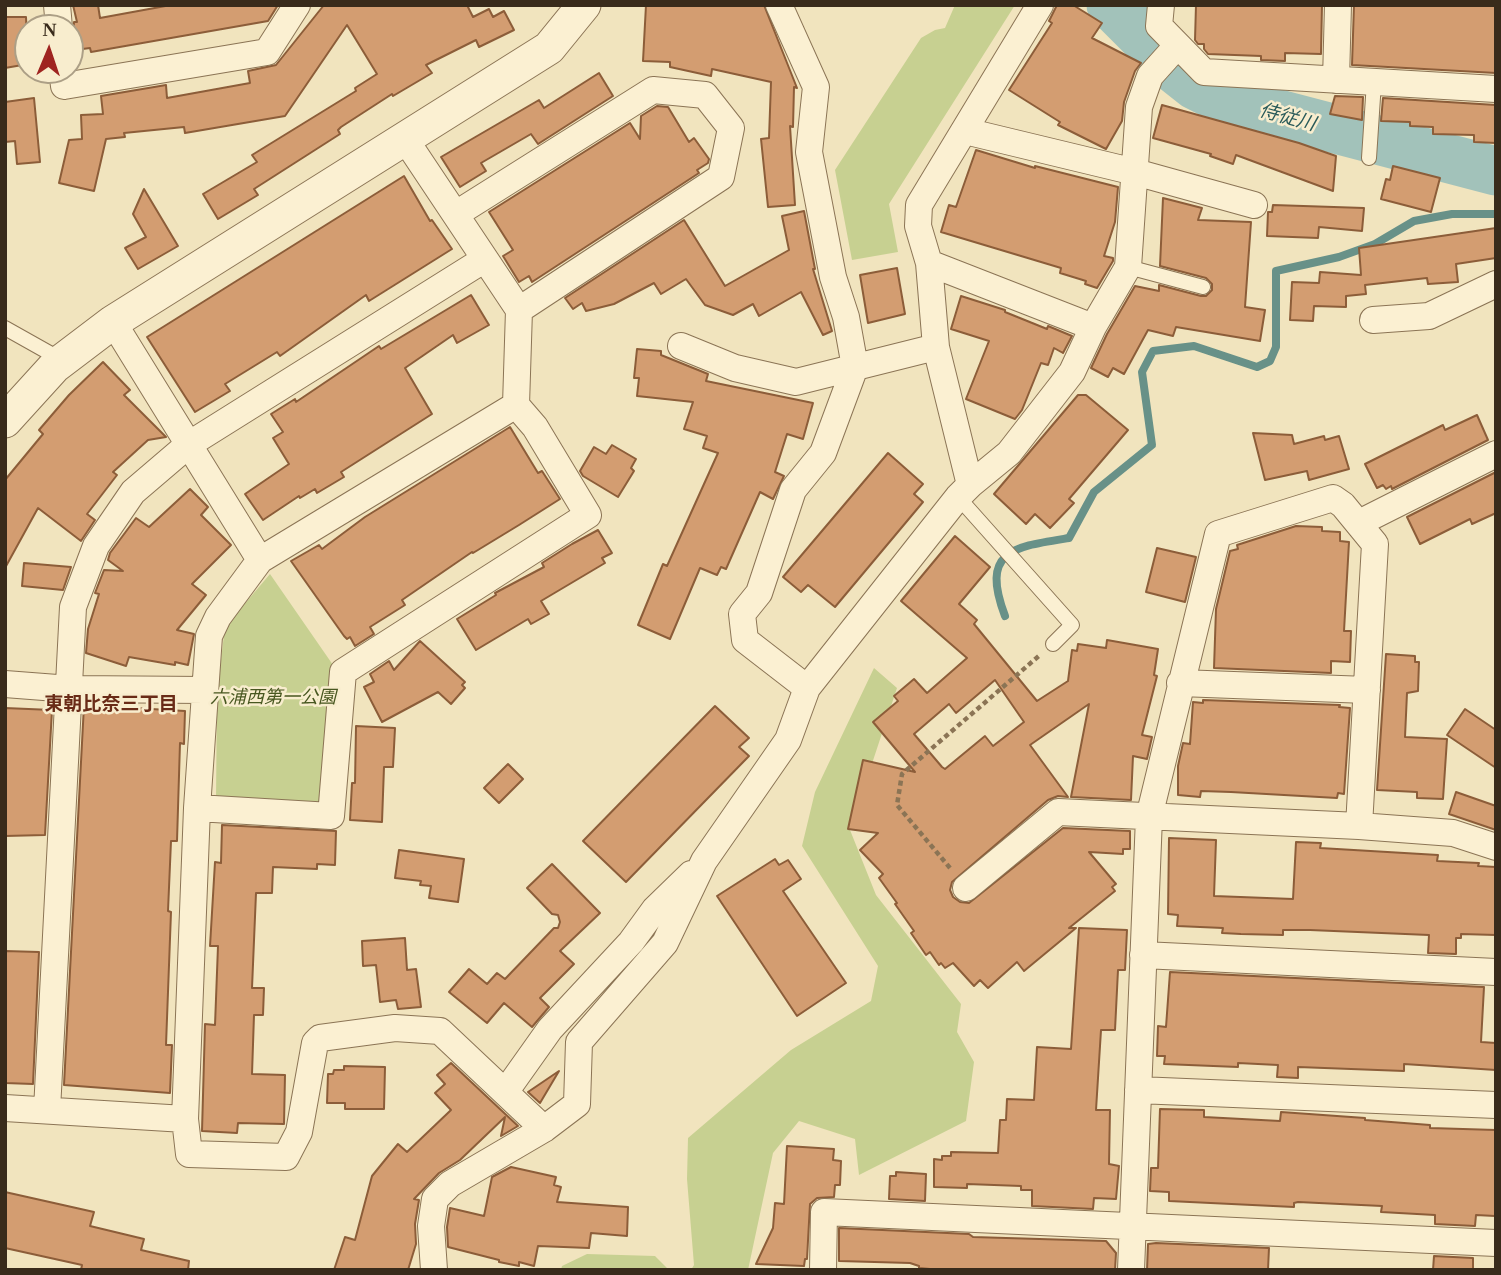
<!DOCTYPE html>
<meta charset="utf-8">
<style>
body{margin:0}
#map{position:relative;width:1501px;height:1275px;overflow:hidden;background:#f1e4be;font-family:Georgia,serif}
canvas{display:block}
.frame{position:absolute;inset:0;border:7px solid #392b1b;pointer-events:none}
.north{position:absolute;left:14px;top:14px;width:70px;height:70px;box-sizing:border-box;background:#f8edce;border:2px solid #ac9f86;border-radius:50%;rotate:2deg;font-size:19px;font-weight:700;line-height:28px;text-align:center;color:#392b1b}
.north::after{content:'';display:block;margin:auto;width:24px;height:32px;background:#9f2420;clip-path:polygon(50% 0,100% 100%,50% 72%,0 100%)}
</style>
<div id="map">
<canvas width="1501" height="1275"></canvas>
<div class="frame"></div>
<div class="north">N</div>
</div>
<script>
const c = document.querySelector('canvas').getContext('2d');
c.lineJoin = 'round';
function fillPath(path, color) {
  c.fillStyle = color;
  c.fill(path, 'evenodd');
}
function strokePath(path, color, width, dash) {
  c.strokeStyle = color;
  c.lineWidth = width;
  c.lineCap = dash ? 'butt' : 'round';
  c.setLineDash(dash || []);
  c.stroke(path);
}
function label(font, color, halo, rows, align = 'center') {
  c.font = font + ' Georgia,"Noto Sans JP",serif';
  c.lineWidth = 5;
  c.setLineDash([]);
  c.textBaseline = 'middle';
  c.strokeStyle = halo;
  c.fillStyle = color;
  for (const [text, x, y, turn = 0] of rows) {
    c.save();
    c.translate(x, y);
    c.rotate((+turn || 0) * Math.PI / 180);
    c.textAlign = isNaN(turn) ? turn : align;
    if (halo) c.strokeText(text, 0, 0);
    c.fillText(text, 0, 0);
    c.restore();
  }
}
const green = new Path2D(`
 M955,5H1015L889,204L898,252L852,260L835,170L921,38L935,30L945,28Z
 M270,574L333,665L320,805L216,800L217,692L225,627Z
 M874,668L897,688L850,830L876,895L961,1004L957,1032L974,1062L966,1121L859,1175L855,1139L799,1121L773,1153L748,1270H691L694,1265L687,1179L688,1138L791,1050L871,1001L878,966L802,846L815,792Z
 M587,1254L655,1256L669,1270H561L562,1266Z`);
const stream = new Path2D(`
 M1005,616C980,550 1013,547 1069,538L1094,492L1152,445L1142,372L1153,351L1194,346L1257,367L1270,361L1276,347V271L1339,257L1375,244L1414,221L1452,214H1496`);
const river = new Path2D(`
 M1111,5L1176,70L1195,85L1225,100L1496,171`);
const building = new Path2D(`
 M73,5H98L100,18L171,5H278L268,21L91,52L90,48L75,50L73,36L74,22H77Z
 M324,5H467L473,17L489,9L493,17L504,11L514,30L479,47L476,40L426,65L432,73L393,96L392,94L341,127L338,130L340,134L254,189L258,195L218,219L203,194L257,162L252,155L356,91L355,88L377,74L347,25L285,116L185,133L184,127L124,133L125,137L106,139L94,191L59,183L69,140L82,139L81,115L103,114L101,96L166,85L167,98L250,83L248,71L276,65Z
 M646,5H764L797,88L794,87L793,127L790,126L795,205L768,207L761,139L769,138L771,82L712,69L711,76L670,67V62L643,61Z
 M1057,5H1073L1102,23L1092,38L1141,63L1135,71L1124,102L1122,121L1106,149L1058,125L1060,122L1009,90L1052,23L1049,21Z
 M1196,5H1322L1321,54L1285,53V61L1261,60V56L1208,54L1204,49V44H1198L1195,40Z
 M1354,5H1496V73L1352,65Z
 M5,17H26L28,64L5,68Z
 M599,73L613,96L538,144L531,134L481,163L486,171L460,187L441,157L539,100L544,108Z
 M1335,96L1363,97L1362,120L1330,114Z
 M34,98L40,162L17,164L15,141L5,142V102Z
 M1383,98L1496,105V143L1474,142V135L1433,134V127L1410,126V122L1381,121Z
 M1162,105L1299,143L1336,156L1333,191L1236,155L1233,164L1210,156L1211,154L1153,138Z
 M657,106L668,107L689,142L694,138L709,159L708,163L697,170L699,173L532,282L529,276L519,282L503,256L513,250L489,212L630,123L640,139L641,116Z
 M976,150L1035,168V166L1118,187L1115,222L1104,256L1113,258V261L1097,288L1085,284L1086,281L1060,273L1061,268L941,232L949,205L956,207Z
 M1393,166L1440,178L1431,212L1381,199L1386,179L1390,180Z
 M404,176L430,221L432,220L452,249L369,301L366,295L280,356L277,352L225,384L230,391L195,412L147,337Z
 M144,189L178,246L138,269L125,248L146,237L133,214Z
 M1163,198L1202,208L1198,220L1251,222L1245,307L1265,310L1260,341L1176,327L1173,336L1148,330L1124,374L1113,368L1108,377L1091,368L1107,334L1135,286L1159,291V285L1201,296H1206L1212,290V284L1206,278L1160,266Z
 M1273,205L1364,208L1362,231L1319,227L1318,238L1267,236L1268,212H1272Z
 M804,211L815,269H813L832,331L823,335L801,292L759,316L753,304L733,315L705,305L686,279L661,294L654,283L614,304L586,311L582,303L573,309L565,298L684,220L725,286L789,250L782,216Z
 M1496,228V258L1456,264L1458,282L1428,284L1427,278L1365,285L1366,294L1346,296V307L1314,306L1313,321L1290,320L1292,282L1319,283L1320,272L1361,275L1359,248Z
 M897,268L905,314L868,323L860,275Z
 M471,295L489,325L457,343L453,335L405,368L432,414L341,472L344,477L317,493L315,489L300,498L299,496L263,520L245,494L289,464L273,438L283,432L271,414L295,399L296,402L379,346L381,349Z
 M961,296L1005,310V312L1047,329L1048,326L1072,336L1063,353L1054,348L1048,365L1041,363L1022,410L1015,419L966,399L989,341L951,329Z
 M637,349L661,351V355L708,374L706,381L813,403L803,439L787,434L775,472L784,476L773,499L760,492L726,569L721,567L717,575L700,568L670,639L638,625L663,564L667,566L718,453L703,448L707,436L684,429L693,402L637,396L639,378H634Z
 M103,362L130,390L124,395L166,437L148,440L113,472L117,475L87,514L95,520L81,541L38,508L5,568V480L43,434L39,430L69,395Z
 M1078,395H1086L1128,430L1069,499L1074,503L1050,528L1035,514L1026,524L994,494Z
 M1477,415L1488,440L1392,489L1391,486L1386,489L1383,485L1377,488L1365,464L1443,425L1445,430Z
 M510,427L538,473L542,471L560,499L519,525L473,553L472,552L402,600L405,605L370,627L374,634L355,646L350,637L347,639L344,636L291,561L319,545L322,549L365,517Z
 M1253,433L1292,435L1294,444L1324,436L1325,440L1339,436L1349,469L1309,480L1307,471L1265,480Z
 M612,445L636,459L631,468L634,471L618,497L583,476L580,471L594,447L606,454Z
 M888,453L923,484L914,494L923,502L835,607L808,585L801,592L783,577Z
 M1496,472V513L1472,524L1470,519L1420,544L1407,517Z
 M190,489L208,507L201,515L231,545L192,584L206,595L177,630L194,634L188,665L175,662V665L129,657L126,666L86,653L88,629L99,594L95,593L104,570L123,571L108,560L110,553L136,518L149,527Z
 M1296,526L1322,527V531L1340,532V541L1349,542L1344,631H1351L1350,662L1331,661V673L1214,668L1216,609L1230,551L1238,549L1237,545Z
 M598,530L612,553L602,558L605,563L541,601L549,614L531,624L528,619L476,650L457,619L496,595L495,593L544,567L542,563L572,544Z
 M955,536L990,567L959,604L977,620L974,624L1037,701L1068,681L1072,650L1077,651L1078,644L1106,648L1107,640L1158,649L1154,675L1157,676L1142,735L1152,737L1147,759L1133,756L1131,800L1071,797L1089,704L1030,745L1068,797L1058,796L1048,800L952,882L950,890L953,897L960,902L969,903L1063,828L1130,831V849H1123V854L1089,852L1116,884L1112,887L1115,891L1069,928H1076L1024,971L1017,962L988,988L980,980L974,986L953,963L945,968L941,963L939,965L930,952L926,955L911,933L914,931L895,904L897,903L879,878L883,874L860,850L878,833L848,829L863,760L915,772L873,722L898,701L894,696L914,679L927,693L967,658L901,601ZM995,680L1024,722L993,746L985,736L945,769L942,767L914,734L949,704L956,713Z
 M1157,548L1196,557L1185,602L1146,592Z
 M24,563L71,567L63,590L22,586Z
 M420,641L465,682L462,685L465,688L451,704L438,692L382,722L364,687L374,682L370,674L389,661L394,670Z
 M1386,654L1415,656V662H1419L1418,691L1407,693L1405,737L1447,739L1443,799L1417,798V792L1377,790Z
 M1203,700L1340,705L1339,707L1350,708L1344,794L1338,793L1337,798L1231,792L1201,791L1200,797L1178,795V766L1183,743L1190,744L1193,702L1203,703Z
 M84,705L185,711L184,744L180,743L177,841H171L168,911L171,912L166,1045H172L170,1093L64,1085Z
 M715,706L749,738L739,747L749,756L626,882L583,841Z
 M5,708L52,710L45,835L5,836Z
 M1465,709L1496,730V768L1447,735Z
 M356,726L395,728L393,767H384L382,822L350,820L352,783H355Z
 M508,764L523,779L499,803L484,788Z
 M1456,792L1496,806V830L1449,814Z
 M222,825L336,831L335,865L317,864V869L273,867L272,893H256L252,988H264L263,1015H254L252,1074L285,1075L284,1124L238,1123L237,1133L202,1131L205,1024L215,1025L218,946H210L215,862L221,863Z
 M1169,838L1216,840L1214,896L1293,899L1296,842L1321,843L1320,848L1438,855L1437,861L1479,863L1478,866L1496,867V935L1461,934V938H1456V954L1428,953L1429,935L1310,930H1283V935L1241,934L1222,933L1223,928L1177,926L1178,915L1168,914Z
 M399,850L464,859L458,902L429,898L431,886L420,885L421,881L395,878Z
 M775,859L779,865L788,860L801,879L783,891L846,983L797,1016L717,896Z
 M552,864L600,913L560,951L574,964L540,998L549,1007L532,1027L504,1003L487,1023L449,992L469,969L487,984L497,973L505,979L554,928H558L560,922L558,915L552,914L527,888Z
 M1079,928L1127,930L1125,970H1118L1115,1030H1101L1096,1110H1110L1109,1164L1119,1166L1116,1199L1094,1198L1093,1209L1032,1206V1190H1021V1186L967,1184V1188L934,1187V1159L942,1160V1156H951V1152L998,1153L1000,1120H1006L1007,1099L1034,1100L1037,1047L1071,1049Z
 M405,938L407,970L416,969L421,1007L398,1009L396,1000L380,1002L376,965L363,966L362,941Z
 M5,951L39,952L33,1084L5,1083Z
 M1170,972L1484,987L1481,1042L1496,1043V1070L1404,1064V1071L1298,1067V1078L1277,1077L1278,1065L1238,1063V1067L1164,1064L1165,1056H1157L1158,1026L1166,1027Z
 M451,1063L518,1126L501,1136L505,1117L460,1160L439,1173L414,1199L419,1200L415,1224L416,1244L408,1270H334L345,1237L355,1240L372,1176L398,1144L407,1152L451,1110L435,1093L445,1084L437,1075Z
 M344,1066L385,1067L384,1109H345V1103H327L328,1074H333L334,1070H344Z
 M559,1071L540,1103L528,1092Z
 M1160,1109L1204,1110V1117L1280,1121L1281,1112L1365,1118V1120L1430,1125V1128L1496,1130L1495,1216L1476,1215L1475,1226L1435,1224V1215L1381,1212L1382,1206L1298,1202L1294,1203V1207L1169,1201V1192L1150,1191L1151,1168H1158Z
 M787,1146L834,1149L833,1160L841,1161L840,1185H835L834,1197L817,1198L810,1204L807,1259H805L804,1266L756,1264L773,1228L775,1203L784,1204Z
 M511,1167L556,1177L554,1185L561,1187L557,1202L628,1207L627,1236L591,1233L589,1248L538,1246L534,1266L519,1262V1266L499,1262V1260L448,1247L447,1227L450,1208L484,1216L492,1177Z
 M896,1172L926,1174L925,1201L889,1199L890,1176H896Z
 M5,1192L94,1212L90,1226L144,1239L141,1250L189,1261L188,1270H81L82,1265L5,1248Z
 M839,1228L969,1234L973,1237L1106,1241L1116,1253L1115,1270H941L919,1268V1266L910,1263L839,1261Z
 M1156,1243L1269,1248L1268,1270H1147L1148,1244Z
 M1434,1256L1473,1258V1270H1433Z`);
const path = new Path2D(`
 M950,868L897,805L902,774L1040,655`);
const service = new Path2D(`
 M1369,158L1374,82
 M1128,267L1203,287
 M5,328L62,360
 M958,497L1072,625L1053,644`);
const minor = new Path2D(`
 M57,5L59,28
 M779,5L816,87L809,152L833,277L846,317L855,367L823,453L793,490L759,593L742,614L745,640L807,688
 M1161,5L1159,26L1204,72L1496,89
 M62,70L64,86L267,52L297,5
 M1336,80L1338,5
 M965,131L1135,172L1254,205
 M456,214L653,90L705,95L731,128L721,177L519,310
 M929,263L1093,327
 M1373,320L1429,316L1496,284
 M113,322L260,560
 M681,346L735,368L796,382L936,347
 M970,485L1009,453L1072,372L1093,327L1128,267L1139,107L1150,76L1177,46
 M1359,523L1496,454
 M1180,683L1367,690
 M5,684L70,689L205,690
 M197,808L331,816L343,672L588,515L535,427L516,405
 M966,888L1058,812L1359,826L1453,833L1496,847
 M1143,955L1496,972
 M1138,1090L1496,1105
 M506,1091L550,1029L631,942L655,909L691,874
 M5,1108L185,1119L197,808L209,636L218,617L260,560L516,405L519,310L405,139
 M47,1110L73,607L96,546L133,492L188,445L485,259
 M185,1119L189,1154L286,1157L299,1132L315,1043L320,1038L395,1028L440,1031L544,1129
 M434,1270L431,1226L435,1199L450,1184L544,1129L577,1104L579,1042L665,943L704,861L788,740L807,688L958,497L970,485L936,347L929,263L918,226L919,205L1040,5
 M823,1270L824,1212L1496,1243
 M1131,1270L1149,817L1218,534L1333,498L1343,505L1375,544L1359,826`);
const tertiary = new Path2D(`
 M5,421L55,366L113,322L549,48L584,5`);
const parkNames = [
 ["六浦西第一公園",273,696]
];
const waterNames = [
 ["侍従川",1288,116,15]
];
const neighbourhoodNames = [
 ["東朝比奈三丁目",111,703]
];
fillPath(green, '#c7d091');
strokePath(stream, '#689188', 8);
strokePath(river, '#a2c2ba', 49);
fillPath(building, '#d39d71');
strokePath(building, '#8c5d39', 2);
strokePath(service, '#8b7455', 16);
strokePath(minor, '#8b7455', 28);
strokePath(tertiary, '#8b7455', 35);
strokePath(path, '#8b7455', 4.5, [5, 3.5]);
strokePath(service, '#fbf0d2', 14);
strokePath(minor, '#fbf0d2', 26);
strokePath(tertiary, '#fbf0d2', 33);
label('italic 18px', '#485720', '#f8edce', parkNames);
label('italic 19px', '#295a59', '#f8edce', waterNames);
label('bold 19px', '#692b17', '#f8edce', neighbourhoodNames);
</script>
